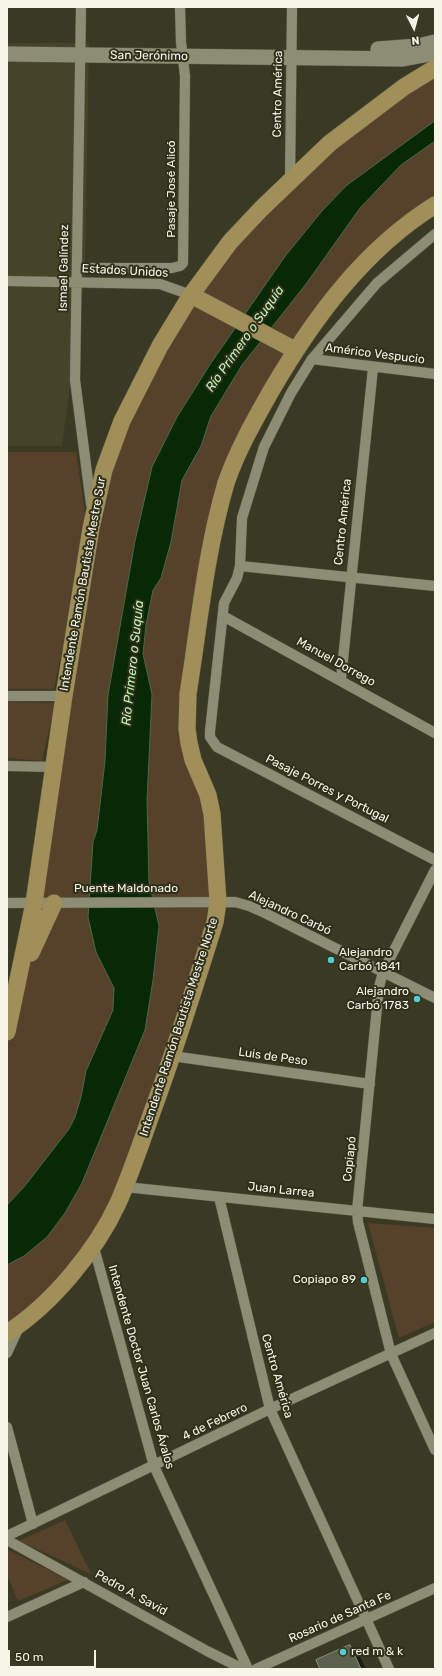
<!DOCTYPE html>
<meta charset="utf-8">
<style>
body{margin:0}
#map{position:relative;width:442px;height:1676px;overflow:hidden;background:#3a3924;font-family:Rubik,sans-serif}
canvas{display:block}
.frame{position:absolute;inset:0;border:8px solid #f5f5e8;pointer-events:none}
.north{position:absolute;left:394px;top:8px;width:40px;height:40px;-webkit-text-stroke:3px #302f1a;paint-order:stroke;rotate:174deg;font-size:11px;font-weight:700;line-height:16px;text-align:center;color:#f5f5e8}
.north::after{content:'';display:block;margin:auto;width:14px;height:18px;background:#f5f5e8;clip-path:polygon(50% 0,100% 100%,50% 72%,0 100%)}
.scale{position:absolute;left:8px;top:1650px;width:88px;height:18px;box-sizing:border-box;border:2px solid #f5f5e8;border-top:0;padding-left:5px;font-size:12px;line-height:14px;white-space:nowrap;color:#f5f5e8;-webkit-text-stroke:3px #302f1a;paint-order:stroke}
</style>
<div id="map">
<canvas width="442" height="1676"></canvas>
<div class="frame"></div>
<div class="north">N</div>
<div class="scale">50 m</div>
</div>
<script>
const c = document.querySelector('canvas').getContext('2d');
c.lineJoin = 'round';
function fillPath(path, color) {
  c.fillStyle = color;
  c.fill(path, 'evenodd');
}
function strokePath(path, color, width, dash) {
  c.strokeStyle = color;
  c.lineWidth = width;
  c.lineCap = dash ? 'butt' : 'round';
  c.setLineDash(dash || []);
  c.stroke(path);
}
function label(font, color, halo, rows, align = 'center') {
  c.font = font + ' Rubik,sans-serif';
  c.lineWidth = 4;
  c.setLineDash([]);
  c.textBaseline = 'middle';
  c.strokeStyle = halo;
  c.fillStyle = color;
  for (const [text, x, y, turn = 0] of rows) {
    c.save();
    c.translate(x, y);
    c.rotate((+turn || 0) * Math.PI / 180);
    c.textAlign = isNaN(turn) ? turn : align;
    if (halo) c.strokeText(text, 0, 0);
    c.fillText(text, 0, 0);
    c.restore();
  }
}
const built = new Path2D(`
 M7,43H89L85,274L62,446H7Z`);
const green = new Path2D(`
 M435,68V121L346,186L322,211L286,255L211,363L177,417L152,467L135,541L108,695L105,760L97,830L93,842L88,917L96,952L114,988L113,1010L86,1071L82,1097L75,1117L69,1129L24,1187L7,1205V1032L91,528L143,378L261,209Z
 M435,141V205L338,291L232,466L187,713L208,795L218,902L102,1231L7,1333V1265L24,1256L65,1213L82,1183L145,1030L153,980L159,926L149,882L147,800L152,694L143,654L146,625L153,590L161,578L171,542L182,480L201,446L211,416L242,365L306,284L360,208L401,165Z
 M7,452H76L87,528L54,689H7Z
 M7,702L55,703L42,761L7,758Z
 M368,1223L435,1228V1322L399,1338Z
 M65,1520L91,1574L19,1541Z
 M7,1549L68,1580L18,1601L7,1575Z`);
const water = new Path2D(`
 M435,121V141L401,165L360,208L306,284L242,365L211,416L201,446L182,480L171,542L161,578L153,590L146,625L143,654L152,694L147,800L149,882L159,926L153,980L145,1030L82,1183L65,1213L47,1237L24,1256L7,1265V1205L24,1187L69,1129L75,1117L81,1097L86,1071L113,1010L114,988L96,952L88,917L93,842L97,830L105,761L108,695L135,541L152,467L177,417L211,363L286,255L322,211L346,186Z`);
const shadow = new Path2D(`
 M349,1646L357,1650L366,1669H321Z`);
const building = new Path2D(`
 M350,1645L361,1669H320L316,1660Z`);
const minor = new Path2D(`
 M81,7L75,380L91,504
 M290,182L292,7
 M435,234L377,283L312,359L291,393L264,447L242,518L240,566L237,578L224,603L210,731V737L217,747L435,860
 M77,268H172L180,266L183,263L185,76L181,42L180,7
 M7,281L160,284L191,295
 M312,359L435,374
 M240,566L435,586
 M223,616L435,733
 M341,679L373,368
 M7,696H64
 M7,766L54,767
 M435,870L383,972L379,987L357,1211L358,1222L391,1354L435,1450
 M7,903L235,902L249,906L265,913L435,998
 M172,1056L370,1084
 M125,1187L435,1219
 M219,1197L270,1409L389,1669
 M93,1244L154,1466L248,1669
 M7,1353L19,1327
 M7,1427L33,1524
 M7,1536L270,1409L435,1333
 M7,1540L207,1651L243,1669
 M7,1617L84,1582
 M256,1669L435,1588`);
const secondary = new Path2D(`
 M378,49L418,46L435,42
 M7,54L403,59L435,53`);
const primary = new Path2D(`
 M191,295L295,350
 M31,953L54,903
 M7,1032L34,903L64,696L91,528L104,470L122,421L160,346L191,295L230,242L261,209L330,143L404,87L435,68
 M7,1333C51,1305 96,1251 118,1203C132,1171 143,1137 155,1104C177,1044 196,983 215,922L218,902L212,814L208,795L193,760L189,743L187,729L188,694C199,624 206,551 226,483C237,451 254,421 271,391C313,319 363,250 435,205`);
const markers = [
 [331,960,4,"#52cdd0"],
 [417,999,4,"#52cdd0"],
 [364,1280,4,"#52cdd0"],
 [343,1652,4,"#52cdd0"]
];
const streetNames = [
 ["San Jerónimo",149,56,1],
 ["Centro América",278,94,-89],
 ["Pasaje José Alicó",172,189,-90],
 ["Ismael Galíndez",64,268,-89],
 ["Estados Unidos",125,271,3],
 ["Américo Vespucio",375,354,7],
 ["Centro América",343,522,-84],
 ["Intendente Ramón Bautista Mestre Sur",83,584,-80],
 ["Manuel Dorrego",336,662,29],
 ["Pasaje Porres y Portugal",327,789,27],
 ["Puente Maldonado",126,889],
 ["Alejandro Carbó",290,913,25],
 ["Intendente Ramón Bautista Mestre Norte",179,1027,-72],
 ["Luis de Peso",273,1057,8],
 ["Copiapó",350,1159,-84],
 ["Juan Larrea",281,1190,6],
 ["Intendente Doctor Juan Carlos Ávalos",141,1367,74],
 ["Centro América",277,1376,74],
 ["4 de Febrero",215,1422,-26],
 ["Pedro A. Savid",131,1593,29],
 ["Rosario de Santa Fe",340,1617,-24]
];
const poiNames = [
 ["Alejandro",339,953],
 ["Carbó 1841",339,967],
 ["Alejandro",409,992,"right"],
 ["Carbó 1783",409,1006,"right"],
 ["Copiapo 89",356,1280,"right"],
 ["red m & k",351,1652]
];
const waterNames = [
 ["Río Primero o Suquía",245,339,-55],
 ["Río Primero o Suquía",133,663,-84]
];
fillPath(built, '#454428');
fillPath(green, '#56422a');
fillPath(water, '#072906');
strokePath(water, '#4e664a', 1);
fillPath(shadow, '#0007');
fillPath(building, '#5a624d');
strokePath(building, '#8a937c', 1);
strokePath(minor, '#585745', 11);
strokePath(secondary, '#585745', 16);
strokePath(primary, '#585745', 18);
strokePath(minor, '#8d8d75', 10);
strokePath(secondary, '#8d8d75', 15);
strokePath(primary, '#a08f59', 17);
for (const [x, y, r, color] of markers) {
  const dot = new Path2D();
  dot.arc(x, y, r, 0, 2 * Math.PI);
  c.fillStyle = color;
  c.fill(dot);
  strokePath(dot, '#302f1a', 1.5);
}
label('12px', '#f5f5e8', '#302f1a', streetNames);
label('12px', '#f5f5e8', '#302f1a', poiNames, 'left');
label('italic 13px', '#bbf5b7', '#302f1a', waterNames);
</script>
